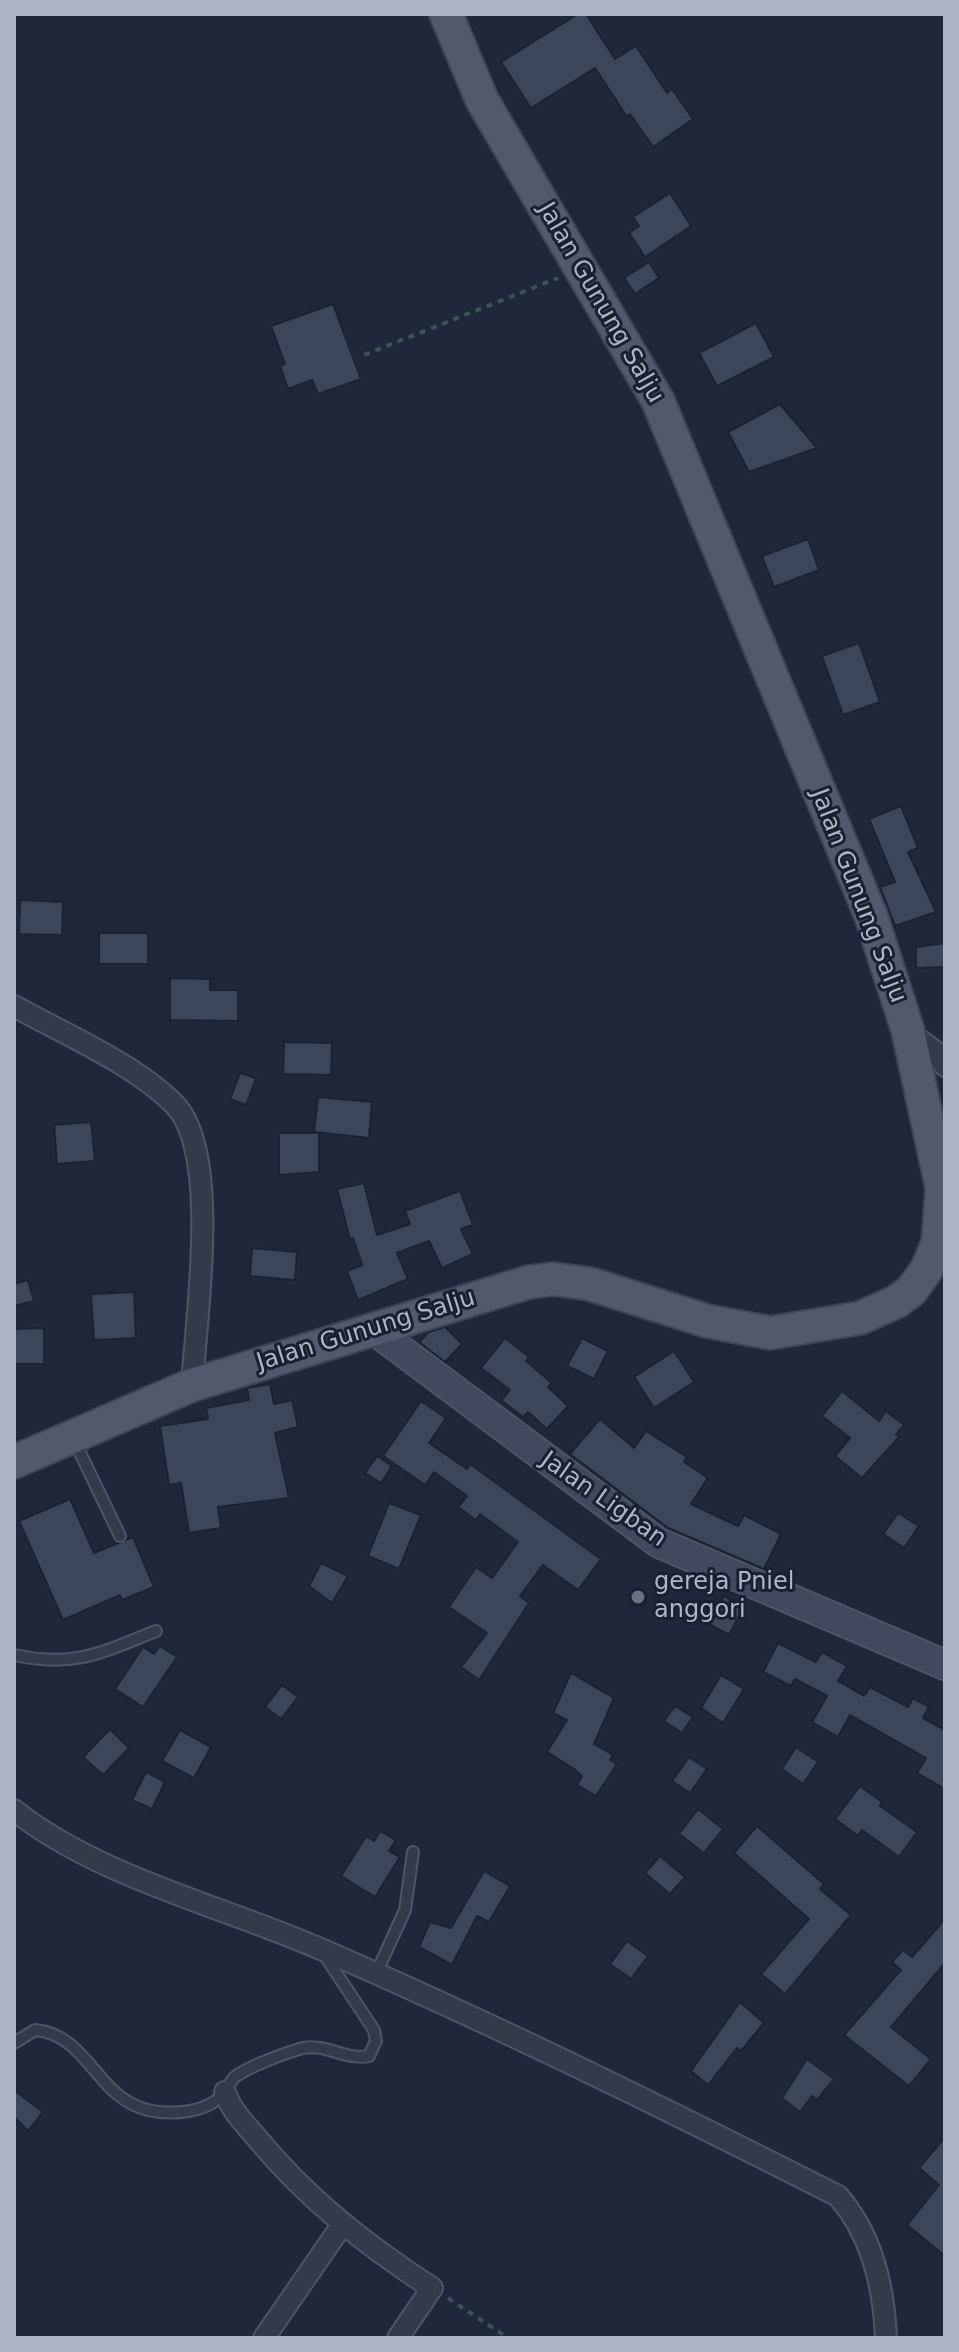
<!DOCTYPE html>
<style>
body{margin:0}
#map{position:relative;width:959px;height:2352px;overflow:hidden;background:#1f283b;font-family:"DejaVu Sans",sans-serif}
canvas{display:block}
.frame{position:absolute;inset:0;border:16px solid #aeb5c8;pointer-events:none}
</style>
<div id="map">
<canvas width="959" height="2352"></canvas>
<div class="frame"></div>
</div>
<script>
const c = document.querySelector('canvas').getContext('2d');
c.lineJoin = 'round';
function fillPath(path, color) {
  c.fillStyle = color;
  c.fill(path, 'evenodd');
}
function strokePath(path, color, width, dash) {
  c.strokeStyle = color;
  c.lineWidth = width;
  c.lineCap = dash ? 'butt' : 'round';
  c.setLineDash(dash || []);
  c.stroke(path);
}
function label(font, color, halo, rows, align = 'center') {
  c.font = font + ' "DejaVu Sans",sans-serif';
  c.lineWidth = 6;
  c.setLineDash([]);
  c.textBaseline = 'middle';
  c.strokeStyle = halo;
  c.fillStyle = color;
  for (const [text, x, y, turn = 0] of rows) {
    c.save();
    c.translate(x, y);
    c.rotate((+turn || 0) * Math.PI / 180);
    c.textAlign = isNaN(turn) ? turn : align;
    if (halo) c.strokeText(text, 0, 0);
    c.fillText(text, 0, 0);
    c.restore();
  }
}
const building = new Path2D(`
 M578,14H586L615,59L636,46L667,93L672,89L693,119L653,147L630,114L627,117L595,68L531,108L501,62Z
 M670,193L691,226L645,257L629,233L639,226L633,217Z
 M649,262L659,278L635,294L624,278Z
 M333,304L361,379L318,394L312,380L288,389L280,366L285,364L271,326Z
 M756,323L774,357L717,386L699,353Z
 M780,404L817,448L749,472L728,432Z
 M808,539L819,570L774,587L762,556Z
 M859,643L880,702L843,715L822,656Z
 M901,806L918,848L908,852L936,912L895,926L880,887L895,882L869,819Z
 M20,900L63,902L62,935L19,934Z
 M99,933H148V964H99Z
 M945,943V967L916,968V947Z
 M170,978L210,979V990H238V1021L170,1020Z
 M284,1042L332,1043L331,1075L283,1074Z
 M240,1073L256,1078L246,1105L230,1099Z
 M318,1097L372,1102L369,1138L314,1132Z
 M91,1122L95,1161L57,1164L54,1125Z
 M279,1133H319V1172L279,1175Z
 M364,1183L377,1235L410,1224L405,1211L460,1191L473,1225L461,1229L473,1254L442,1268L429,1241L397,1253L408,1279L358,1300L347,1271L362,1265L353,1238L350,1239L337,1189Z
 M252,1248L297,1252L295,1280L250,1276Z
 M28,1280L34,1301L14,1306V1284Z
 M134,1292L136,1338L94,1340L91,1294Z
 M445,1327L462,1344L445,1362L419,1342L429,1332Z
 M44,1328V1364H14V1329Z
 M505,1338L529,1357L526,1361L552,1383L548,1387L568,1406L547,1429L528,1412L523,1417L501,1400L510,1390L481,1368Z
 M582,1338L608,1351L594,1379L567,1366Z
 M674,1351L694,1382L654,1408L634,1377Z
 M270,1384L274,1404L292,1400L298,1427L275,1433L289,1498L218,1507L221,1528L189,1533L181,1483L169,1485L160,1426L208,1419L206,1408L249,1400L247,1388Z
 M842,1391L879,1421L886,1411L904,1425L896,1434L899,1437L862,1478L835,1456L850,1438L822,1416Z
 M421,1401L446,1418L429,1443L467,1469L470,1464L601,1559L578,1590L543,1565L520,1596L529,1603L479,1680L461,1667L487,1633L449,1607L476,1567L492,1578L518,1542L480,1514L476,1520L458,1507L467,1496L434,1472L425,1485L383,1456Z
 M600,1419L634,1448L646,1431L687,1457L684,1462L708,1478L691,1504L738,1526L744,1515L781,1534L764,1569L668,1528L570,1454Z
 M377,1456L392,1466L381,1483L365,1473Z
 M70,1499L94,1553L133,1537L154,1587L122,1600L120,1595L63,1620L19,1521Z
 M389,1503L421,1515L399,1569L368,1556Z
 M898,1513L919,1526L904,1548L883,1534Z
 M321,1563L348,1576L332,1603L309,1586Z
 M724,1596L744,1607L729,1635L709,1624Z
 M778,1643L816,1662L822,1652L847,1666L838,1681L864,1696L870,1687L908,1707L913,1698L929,1707L923,1718L945,1730V1789L917,1773L926,1758L850,1715L838,1737L812,1722L827,1696L795,1679L791,1686L763,1672Z
 M160,1646L177,1657L143,1707L115,1689L143,1647L154,1654Z
 M571,1673L614,1698L594,1744L613,1755L610,1760L617,1764L596,1796L577,1785L582,1776L574,1769L547,1752L567,1720L553,1713Z
 M721,1675L744,1689L723,1723L701,1708Z
 M282,1685L298,1697L281,1719L265,1707Z
 M675,1706L693,1717L682,1733L664,1721Z
 M110,1729L129,1748L103,1775L83,1757Z
 M180,1730L211,1747L194,1778L162,1761Z
 M796,1747L818,1762L803,1784L782,1769Z
 M689,1757L707,1769L690,1793L672,1781Z
 M146,1772L165,1782L152,1809L132,1800Z
 M860,1786L882,1802L880,1806L917,1832L899,1857L862,1830L858,1836L835,1819Z
 M698,1809L723,1829L704,1853L679,1834Z
 M757,1826L824,1884L820,1889L851,1915L785,1994L761,1974L809,1919L734,1853Z
 M380,1831L396,1840L389,1851L400,1857L375,1897L341,1876L366,1836L374,1841Z
 M660,1856L685,1877L670,1894L645,1873Z
 M484,1871L510,1886L489,1922L477,1916L452,1965L419,1947L430,1922L451,1928Z
 M945,1919V1963L891,2027L931,2059L909,2086L844,2035L901,1970L892,1962L903,1950L912,1957Z
 M627,1941L648,1956L631,1979L610,1964Z
 M740,2002L764,2023L741,2051L737,2048L708,2085L691,2071Z
 M807,2059L834,2079L817,2100L812,2096L800,2112L782,2098Z
 M14,2090L43,2112L28,2131L14,2117Z
 M945,2137V2256L907,2225L939,2185L919,2168Z`);
const path = new Path2D(`
 M364,355L558,278
 M448,2298L508,2338`);
const service = new Path2D(`
 M74,1440L120,1536
 M14,1655C76,1668 100,1653 156,1631
 M376,1974L405,1910L413,1852
 M14,2043L35,2030C83,2034 94,2086 134,2105C159,2117 206,2116 225,2092C229,2087 230,2081 235,2077C247,2067 288,2052 303,2048C325,2043 347,2061 369,2056L376,2041L374,2030L325,1956`);
const minor = new Path2D(`
 M14,1006C64,1034 135,1064 175,1105C221,1153 196,1319 192,1385
 M908,1031L937,1053L945,1066
 M14,1810C96,1876 225,1907 323,1950C498,2026 668,2110 838,2196C873,2236 884,2287 886,2338
 M225,2092C231,2110 244,2123 256,2137C307,2199 366,2245 432,2288L398,2338
 M264,2338L342,2225`);
const secondary = new Path2D(`
 M374,1330L659,1543L945,1665`);
const primary = new Path2D(`
 M14,1462L192,1385L529,1282L553,1279L590,1284L707,1321L770,1333L860,1318L896,1302L911,1291L927,1269L938,1243L942,1188L908,1031L871,916L658,401L482,100L446,14`);
const markers = [
 [638,1597,8,"#6b7280"]
];
const streetNames = [
 ["Jalan Gunung Salju",600,303,60],
 ["Jalan Gunung Salju",858,896,69],
 ["Jalan Gunung Salju",366,1331,-17],
 ["Jalan Ligban",603,1500,35]
];
const poiNames = [
 ["gereja Pniel",654,1583],
 ["anggori",654,1611]
];
fillPath(building, '#3b465b');
strokePath(building, '#1b2232', 2);
strokePath(service, '#4e5566', 14);
strokePath(minor, '#4e5566', 24);
strokePath(secondary, '#4e5566', 32);
strokePath(primary, '#3c4455', 36);
strokePath(path, '#3c5256', 4, [6, 6]);
strokePath(service, '#333b4b', 10);
strokePath(minor, '#333b4b', 20);
strokePath(secondary, '#41495f', 28);
strokePath(primary, '#51596c', 32);
for (const [x, y, r, color] of markers) {
  const dot = new Path2D();
  dot.arc(x, y, r, 0, 2 * Math.PI);
  c.fillStyle = color;
  c.fill(dot);
  strokePath(dot, '#192030', 3);
}
label('24px', '#aeb5c8', '#192030', streetNames);
label('24px', '#aeb5c8', '#192030', poiNames, 'left');
</script>
